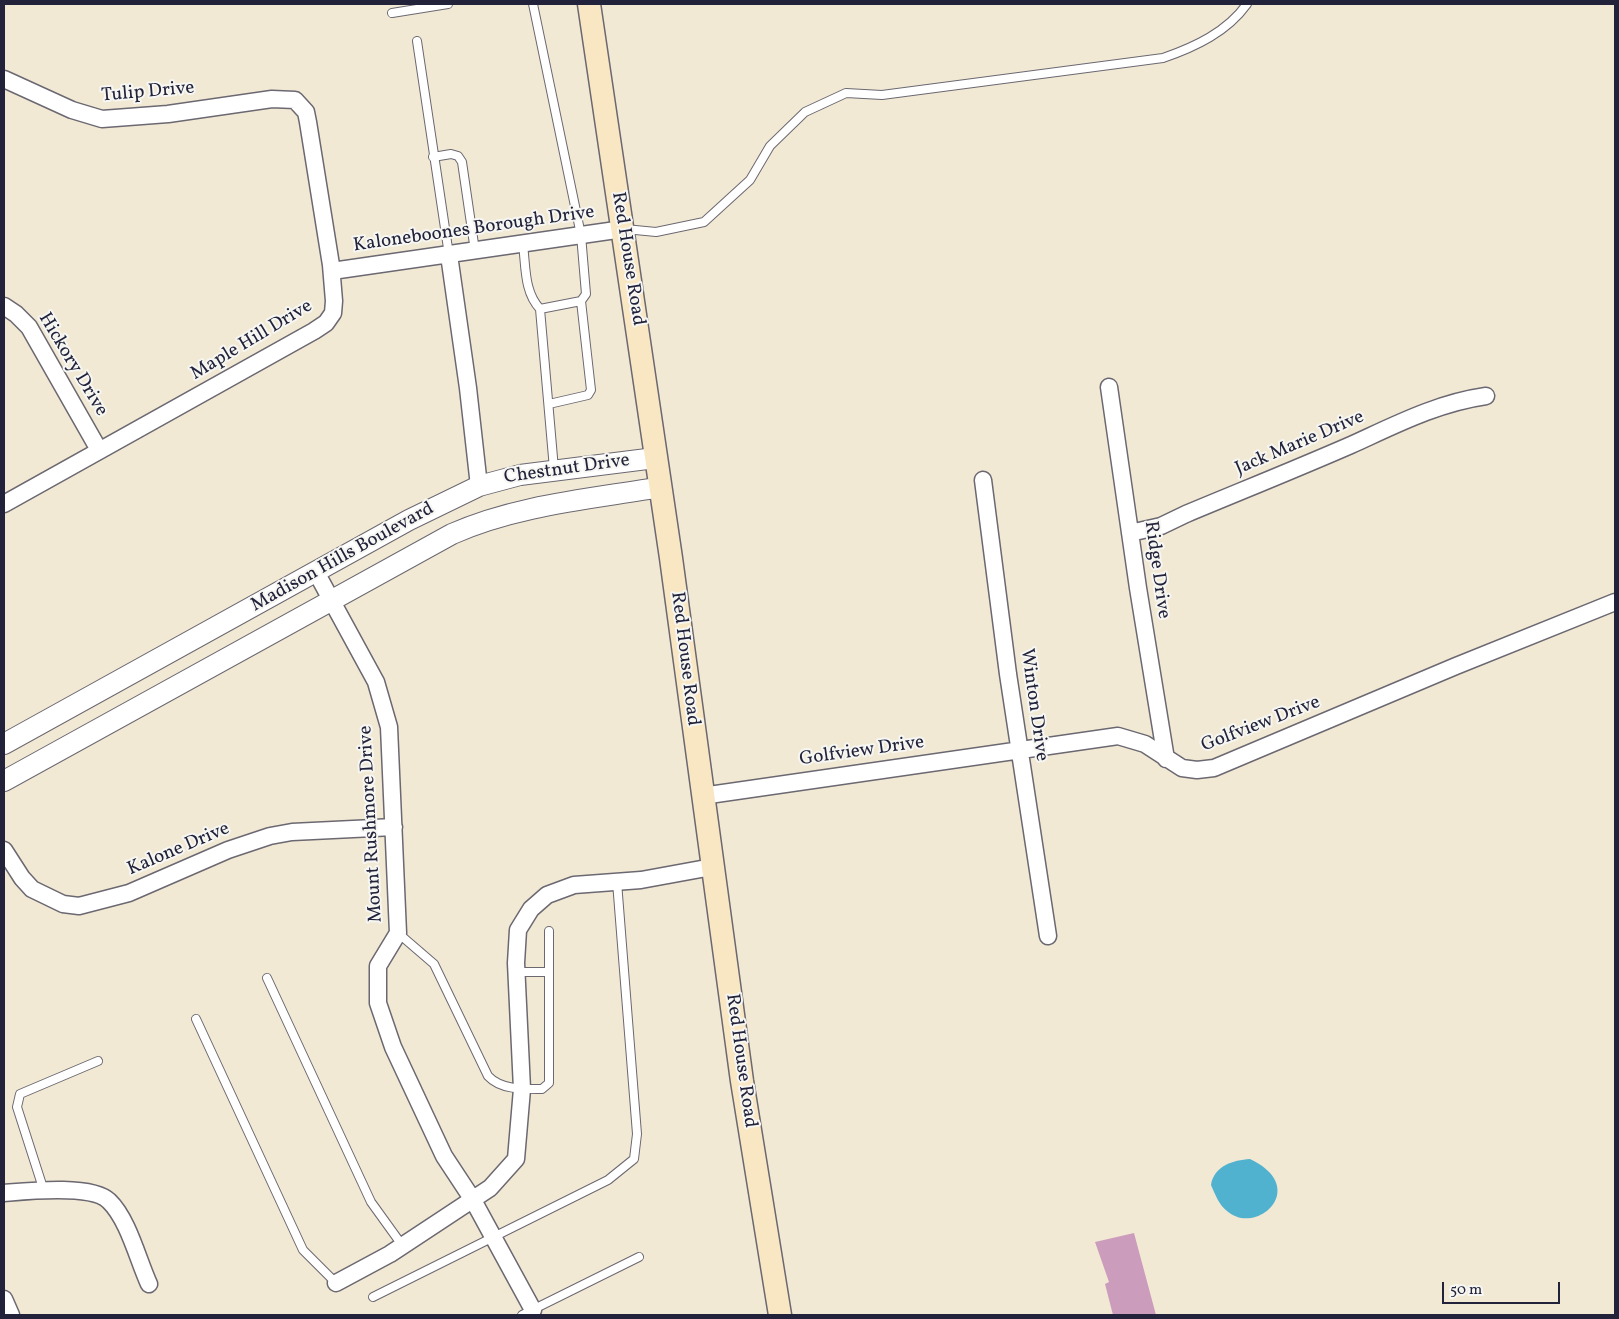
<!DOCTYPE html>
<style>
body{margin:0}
#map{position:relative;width:1619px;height:1319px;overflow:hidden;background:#f2e9d5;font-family:Vollkorn,serif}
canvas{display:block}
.frame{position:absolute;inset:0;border:5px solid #22223b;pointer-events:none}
.scale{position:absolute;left:1442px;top:1282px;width:118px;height:22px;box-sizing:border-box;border:2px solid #22223b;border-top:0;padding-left:6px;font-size:15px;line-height:18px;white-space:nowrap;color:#22223b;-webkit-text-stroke:4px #f6f6f2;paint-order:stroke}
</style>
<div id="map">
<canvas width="1619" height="1319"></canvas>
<div class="frame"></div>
<div class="scale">50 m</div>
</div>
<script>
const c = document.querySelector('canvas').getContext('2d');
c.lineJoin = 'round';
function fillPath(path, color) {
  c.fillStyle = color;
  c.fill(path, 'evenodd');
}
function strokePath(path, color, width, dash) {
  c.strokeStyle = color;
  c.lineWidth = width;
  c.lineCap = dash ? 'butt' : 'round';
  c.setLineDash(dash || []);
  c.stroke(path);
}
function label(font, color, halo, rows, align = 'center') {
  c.font = font + ' Vollkorn,serif';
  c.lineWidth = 4;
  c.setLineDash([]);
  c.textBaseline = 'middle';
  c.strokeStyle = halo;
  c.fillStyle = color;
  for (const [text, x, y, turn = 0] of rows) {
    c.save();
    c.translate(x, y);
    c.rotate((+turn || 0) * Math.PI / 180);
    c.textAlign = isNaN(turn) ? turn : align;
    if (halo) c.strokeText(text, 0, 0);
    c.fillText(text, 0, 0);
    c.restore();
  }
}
const water = new Path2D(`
 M1250,1159C1311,1188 1256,1237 1227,1211C1219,1205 1215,1194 1211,1185C1214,1166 1233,1160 1250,1159Z`);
const building = new Path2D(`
 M1134,1233L1156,1315H1113L1105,1284L1109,1282L1095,1242Z`);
const service = new Path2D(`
 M533,4L581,235L586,294L581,301L591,390L588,395L549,404
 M392,13L448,4
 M417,41L449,255
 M433,157L451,154L458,156L462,162L475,251
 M625,229L656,232L704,222L750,180L770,146L805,112L846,93L882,95L1163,58C1195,47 1227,32 1247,4
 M523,245C526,267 524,292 540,309L554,469
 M540,309L581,301
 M398,933L434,964L488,1076C501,1090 524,1089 542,1089L549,1083V931
 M517,972H549
 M267,978L371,1202L402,1245
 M196,1019L303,1250L336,1283
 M44,1191L17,1107L20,1094L98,1061
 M373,1297L608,1180L634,1159L637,1134L617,882
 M522,1315L639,1257`);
const minor = new Path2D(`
 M4,79L72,110L102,119L168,114L272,99L295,100L306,112L308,122L331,265L334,301L333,313L326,323L314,331L4,504
 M449,255L468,388L479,486
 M332,271L623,229
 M4,306L16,314L29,327L99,450
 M1109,387L1138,588L1166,759
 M983,480L1008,674L1048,936
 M1130,533L1161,526L1186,514C1241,491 1296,469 1351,445C1395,425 1437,403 1486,396
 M316,572L376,682L389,727L398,933L378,966V1003L393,1047L444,1156L473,1200L533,1310
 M702,796L1118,736L1145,744L1182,768L1197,770L1214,768L1456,666L1615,602
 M4,850L22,878L32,889L63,904L79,906L129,893L228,850L270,836L292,832L394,827
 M4,1193C28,1191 92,1184 109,1201C128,1219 138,1260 149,1284
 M336,1283L390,1254L490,1188L516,1159L522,1089L516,963L518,930L531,909L547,895L574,885L641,880L712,867
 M4,1299L11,1315`);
const tertiary = new Path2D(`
 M4,744L409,520L479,486L520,475L655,458
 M4,781L452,534C517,505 591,499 661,487`);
const secondary = new Path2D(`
 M589,4L671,558L742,1081L780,1315`);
const streetNames = [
 ["Tulip Drive",148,93,-5],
 ["Kaloneboones Borough Drive",474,230,-8],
 ["Red House Road",627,259,81],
 ["Maple Hill Drive",252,341,-31],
 ["Hickory Drive",72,365,59],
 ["Jack Marie Drive",1300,444,-23],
 ["Chestnut Drive",567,470,-8],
 ["Madison Hills Boulevard",343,558,-29],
 ["Ridge Drive",1156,570,82],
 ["Red House Road",684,659,83],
 ["Winton Drive",1033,705,82],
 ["Golfview Drive",1261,725,-21],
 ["Golfview Drive",862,752,-8],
 ["Mount Rushmore Drive",372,824,-93],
 ["Kalone Drive",179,850,-23],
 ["Red House Road",740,1061,82]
];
fillPath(water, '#51b2cf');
fillPath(building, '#cb9cbc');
strokePath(service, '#6b6871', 10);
strokePath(minor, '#6b6871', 19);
strokePath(tertiary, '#6b6871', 22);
strokePath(secondary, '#6b6871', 25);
strokePath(service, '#fff', 8);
strokePath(minor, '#fff', 16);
strokePath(tertiary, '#fff', 20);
strokePath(secondary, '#f9e7c3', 22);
label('19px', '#22223b', '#f6f6f2', streetNames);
</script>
